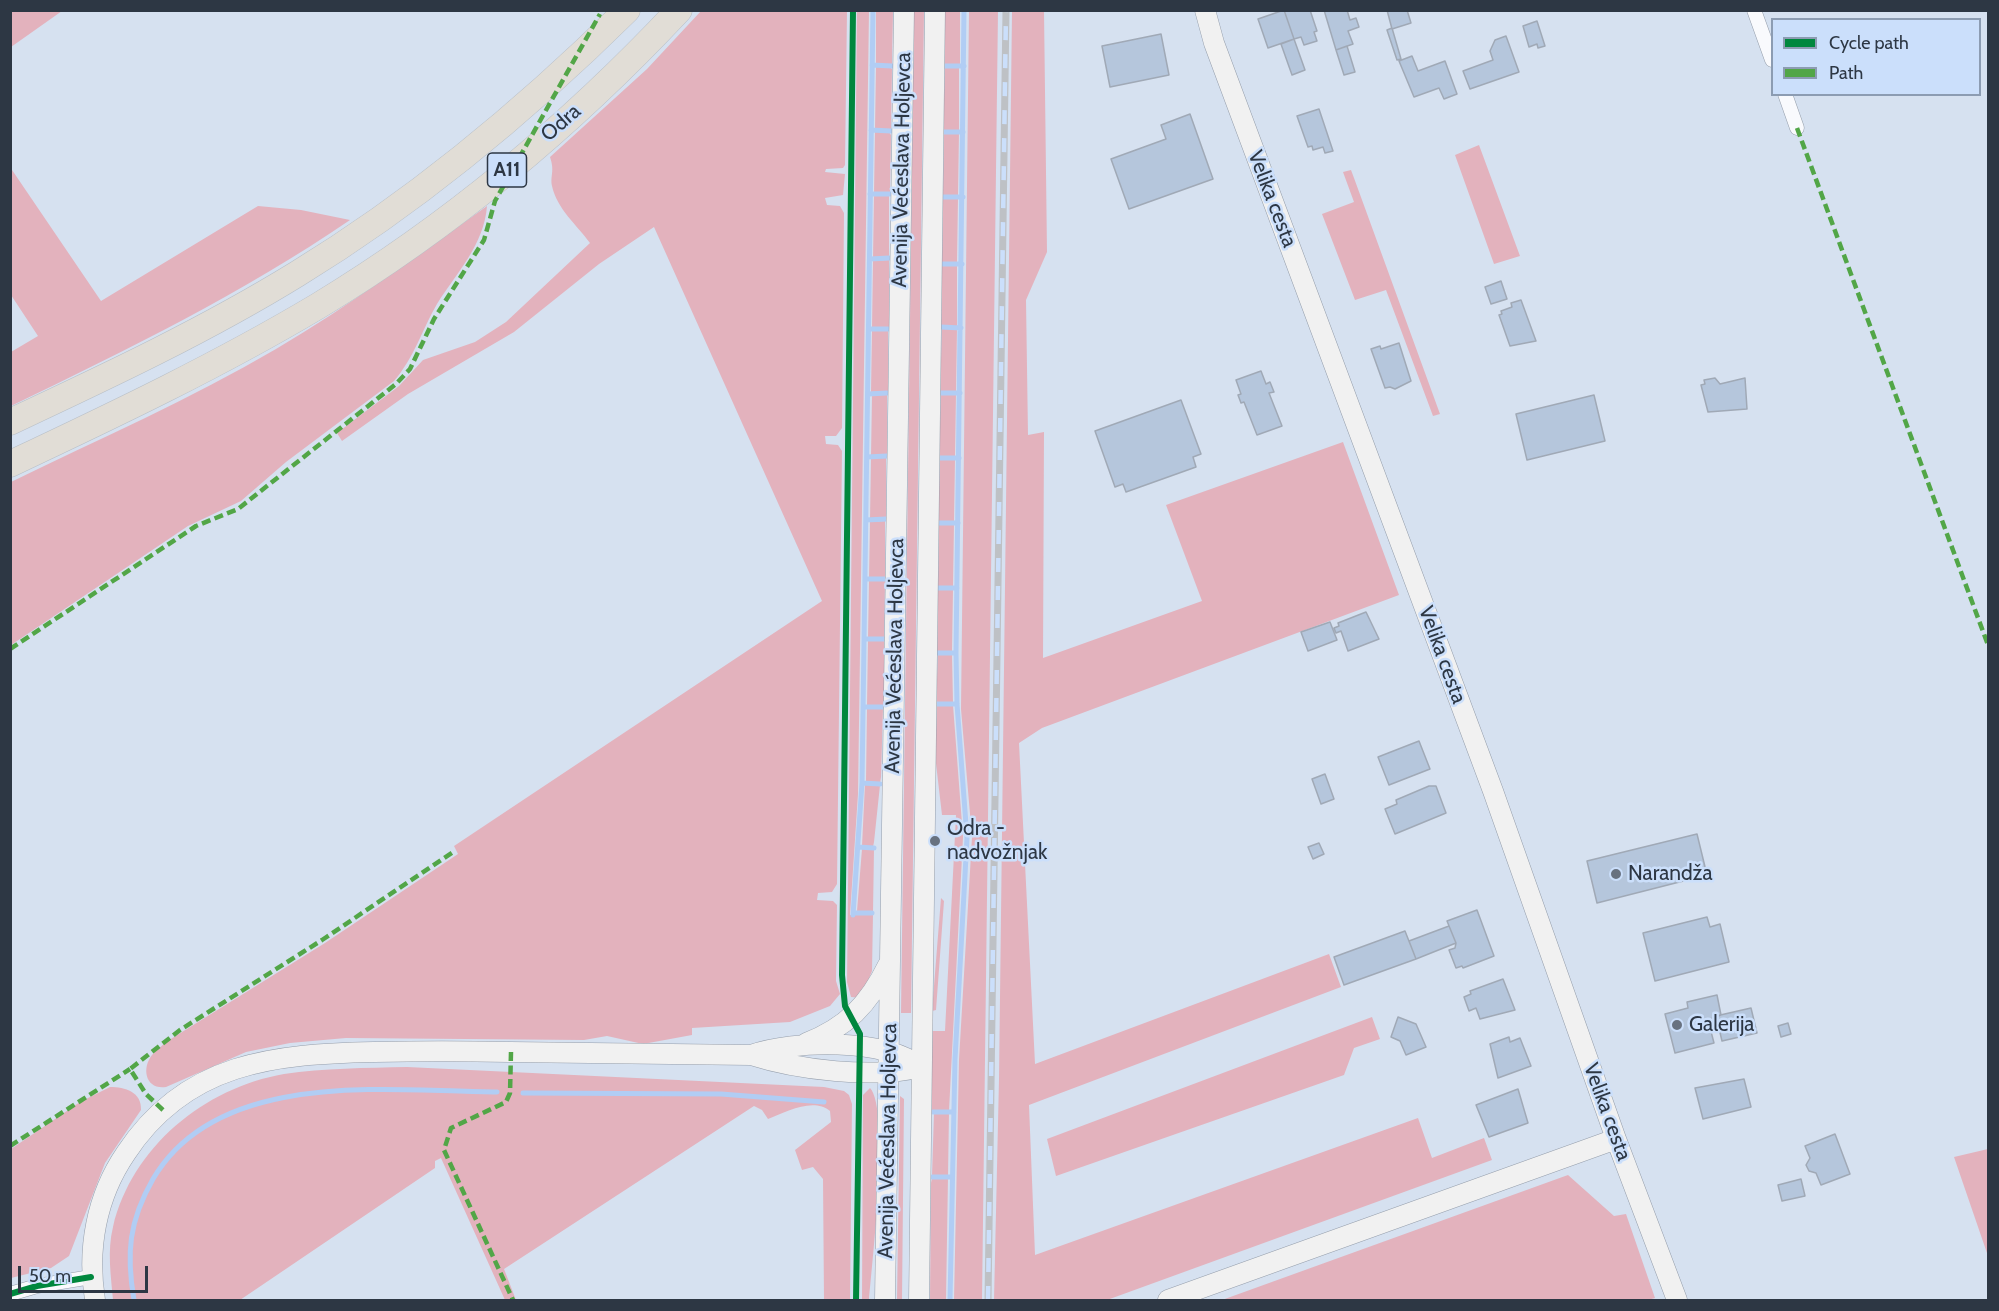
<!DOCTYPE html>
<meta charset="utf-8">
<style>
body{margin:0}
#map{position:relative;width:1999px;height:1311px;overflow:hidden;background:#d6e1f0;font-family:Cabin,sans-serif}
canvas{display:block}
.frame{position:absolute;inset:0;border:12px solid #2d3744;pointer-events:none}
.legend{position:absolute;left:1771px;top:18px;width:210px;height:78px;box-sizing:border-box;background:#cbdffb;border:2px solid #8c9cb2;margin:0;padding:8px 10px;list-style:none;font-size:18px;color:#2d3744}
.legend li{display:flex;align-items:center;gap:12px;height:30px}
.legend b{width:30px;border:2px solid #8c9cb2}
.scale{position:absolute;left:18px;top:1266px;width:130px;height:27px;box-sizing:border-box;border:3px solid #2d3744;border-top:0;padding-left:8px;font-size:18px;line-height:21px;white-space:nowrap;color:#2d3744;-webkit-text-stroke:4px #cbdffb;paint-order:stroke}
</style>
<div id="map">
<canvas width="1999" height="1311"></canvas>
<div class="frame"></div>
<ul class="legend">
<li><b style="height:8px;background:#00873e"></b>Cycle path</li>
<li><b style="height:8px;background:#52a647"></b>Path</li>
</ul>
<div class="scale">50 m</div>
</div>
<script>
const c = document.querySelector('canvas').getContext('2d');
c.lineJoin = 'round';
function fillPath(path, color) {
  c.fillStyle = color;
  c.fill(path, 'evenodd');
}
function strokePath(path, color, width, dash) {
  c.strokeStyle = color;
  c.lineWidth = width;
  c.lineCap = dash ? 'butt' : 'round';
  c.setLineDash(dash || []);
  c.stroke(path);
}
function label(font, color, halo, rows, align = 'center') {
  c.font = font + ' Cabin,sans-serif';
  c.lineWidth = 5;
  c.setLineDash([]);
  c.textBaseline = 'middle';
  c.strokeStyle = halo;
  c.fillStyle = color;
  for (const [text, x, y, turn = 0] of rows) {
    c.save();
    c.translate(x, y);
    c.rotate((+turn || 0) * Math.PI / 180);
    c.textAlign = isNaN(turn) ? turn : align;
    if (halo) c.strokeText(text, 0, 0);
    c.fillText(text, 0, 0);
    c.restore();
  }
}
const green = new Path2D(`
 M11,10H62V11L11,47Z
 M869,10L858,794L850,915L873,914L872,971L861,998L851,997L847,982L857,11Z
 M924,10L911,1013H901L914,11Z
 M998,10L982,1300H954L959,1060L972,837L961,709L969,11Z
 M701,11H847L845,165L843,168L826,169L825,172L845,174L843,195L825,198L827,205L840,206L844,213L842,428L836,436H825L826,444L838,445L842,451L837,884L832,892L818,893L817,900L833,901L837,905L836,981L840,994L830,1006L790,1022L692,1028V1035L643,1044L607,1036L584,1040L346,1038L290,1043L246,1052L166,1087C146,1090 141,1069 152,1055C156,1050 162,1046 166,1042L325,943L458,854L454,846L822,601L654,227L599,264L514,332L408,394L342,441L337,433L399,386L423,360L475,342L506,322L590,243C577,225 557,209 552,186C550,175 555,172 550,157L647,69Z
 M876,11H893L892,64L890,65L876,64Z
 M945,11H960V65L944,64Z
 M1044,11L1047,252L1026,300L1028,435L1044,432L1043,658L1202,601L1166,505L1343,442L1399,595L1042,728L1019,743L1035,1064L1329,954L1341,987L1029,1105L1035,1255L1418,1118L1432,1158L1484,1138L1492,1160L1107,1300H994L999,1079L1012,11Z
 M876,67H890L892,69L891,129H875Z
 M945,67H959V131L943,130Z
 M875,131L889,132L891,135L890,193H874Z
 M959,132L958,196H943L944,133Z
 M1479,145L1520,256L1494,264L1455,155Z
 M10,167L101,301L258,206L301,210L350,220C243,293 127,350 11,406V352L38,336L11,295Z
 M1351,170L1354,178L1440,414L1433,416L1386,290L1355,300L1322,214L1354,202L1343,172Z
 M874,195H889V257L873,258Z
 M943,198H958L957,263L942,262Z
 M487,206C484,245 457,272 437,304C422,330 414,358 394,381L286,462L241,501L188,526L11,645V482C99,439 191,399 276,349C349,306 418,255 487,206Z
 M889,260V327L872,328L873,261Z
 M957,264V327L941,326L942,265Z
 M957,328L956,392L940,391L942,329Z
 M888,330V391L871,392L872,331Z
 M956,393L955,457L939,456L941,394Z
 M887,394V454L871,456L872,395Z
 M886,457V518L870,519L871,459Z
 M940,459H955L954,522H938Z
 M885,521V577L869,578L870,522Z
 M954,523L953,587H938L939,524Z
 M869,580L885,581L884,637L868,638Z
 M938,589H953L952,652H937Z
 M868,640H884V706H867Z
 M952,654L953,703H936L938,655Z
 M937,705H953L963,837L949,1111L932,1110V1031H945L956,815H942L935,755Z
 M883,708L881,777L880,783L866,781L867,709Z
 M865,784L880,785L874,842L873,847L862,846Z
 M871,848L874,849L873,912L857,911L862,849Z
 M941,898L944,901L936,1010L932,1011Z
 M1372,1017L1380,1039L1354,1048L1344,1075L1056,1176L1047,1139Z
 M407,1067L824,1087L844,1091L849,1095L852,1104L850,1300H824L823,1179L813,1167L802,1170L795,1150L831,1122L830,1111C813,1097 786,1112 768,1119L762,1110L754,1106L504,1269L516,1300H505L441,1158L435,1161V1168L240,1300H113C111,1276 107,1251 113,1227C132,1147 204,1088 284,1074C324,1068 366,1068 407,1067Z
 M110,1087C125,1087 142,1092 141,1110L105,1163L69,1256L51,1268L11,1278V1149L80,1102Z
 M870,1088C890,1109 872,1265 869,1300H862L863,1095Z
 M900,1096L904,1099L902,1300H897Z
 M949,1112L948,1176H932L934,1113Z
 M1988,1149V1256L1954,1157Z
 M1568,1175L1614,1216L1626,1214L1655,1298L1648,1300H1222Z
 M948,1177L946,1300H930L931,1183L932,1178Z`);
const stream = new Path2D(`
 M872,65L892,66
 M945,66H964
 M871,130L891,131
 M944,132H963
 M870,194H890
 M943,197H963
 M870,259L889,258
 M942,264H962
 M941,327L961,328
 M869,329H888
 M941,393H960
 M868,394L887,393
 M867,457L887,456
 M940,458H959
 M866,520L886,519
 M939,523H958
 M866,579H885
 M938,588H957
 M864,639H884
 M937,653H956
 M937,704H957
 M863,707H883
 M862,783L880,784
 M858,847L874,848
 M854,913H872
 M853,915L862,783L873,10
 M523,1093L721,1094L824,1102
 M933,1112H954
 M932,1177H952
 M134,1300C126,1253 129,1221 153,1179C218,1068 389,1091 497,1092
 M950,1300L955,1059L967,838L957,704L956,653L964,10`);
const building = new Path2D(`
 M1284,10L1294,39L1268,48L1258,19Z
 M1284,10H1310L1317,31L1314,32L1317,41L1304,45L1301,37L1294,39Z
 M1324,10H1347L1350,20L1356,18L1359,27L1348,31L1353,44L1336,50Z
 M1387,10H1407L1411,23L1392,29Z
 M1537,21L1545,46L1538,48L1537,44L1529,47L1523,26Z
 M1392,28L1401,59L1397,60L1387,30Z
 M1161,34L1169,75L1110,87L1102,46Z
 M1506,36L1519,72L1470,89L1463,71L1493,60L1490,51L1495,40Z
 M1294,39L1305,70L1292,75L1281,44Z
 M1347,46L1355,72L1344,75L1336,50Z
 M1412,56L1418,71L1445,61L1457,94L1444,99L1439,88L1414,97L1399,61Z
 M1319,109L1333,151L1325,153L1323,147L1313,150L1312,146L1308,147L1297,116Z
 M1190,114L1213,179L1129,209L1111,159L1166,139L1161,125Z
 M1501,281L1507,299L1491,304L1485,287Z
 M1521,300L1536,341L1510,346L1499,315L1502,314L1501,311L1512,307L1511,303Z
 M1399,343L1411,381L1395,389L1390,387L1385,388L1371,349L1380,346L1381,349Z
 M1261,371L1266,384L1270,382L1274,392L1269,393L1282,426L1257,435L1244,402L1241,403L1238,395L1241,394L1236,380Z
 M1715,378L1720,384L1745,378L1747,409L1708,412L1701,385L1705,384L1704,380Z
 M1594,395L1605,441L1527,460L1516,414Z
 M1181,400L1201,454L1193,457L1196,467L1126,492L1123,484L1115,487L1095,431Z
 M1366,612L1379,639L1348,651L1341,631L1336,633L1334,628L1339,626L1338,623Z
 M1330,622L1337,640L1308,651L1301,632Z
 M1419,741L1430,769L1389,785L1378,757Z
 M1325,774L1334,799L1321,804L1312,779Z
 M1429,786H1436L1446,813L1395,834L1385,809L1397,804L1396,800Z
 M1697,834L1707,875L1597,903L1587,861Z
 M1319,843L1324,854L1313,859L1308,847Z
 M1477,910L1494,956L1463,968L1462,966L1456,968L1449,950L1455,948L1456,943L1447,921Z
 M1707,917L1710,927L1720,924L1729,962L1655,981L1643,933Z
 M1449,926L1456,943L1416,959L1409,941Z
 M1405,931L1416,959L1344,985L1334,957Z
 M1503,979L1515,1010L1480,1019L1476,1008L1469,1011L1464,997L1471,994L1470,991Z
 M1717,995L1721,1015L1708,1020L1714,1043L1675,1053L1665,1014L1688,1008L1687,1002Z
 M1751,1008L1757,1033L1722,1041L1716,1016Z
 M1398,1017L1416,1024L1426,1047L1406,1055L1400,1041L1391,1037Z
 M1788,1023L1791,1034L1781,1037L1778,1026Z
 M1509,1037L1510,1042L1520,1038L1531,1066L1498,1078L1490,1044Z
 M1744,1079L1751,1107L1703,1119L1695,1088Z
 M1518,1089L1528,1123L1489,1137L1476,1105Z
 M1835,1134L1850,1174L1821,1185L1816,1173L1809,1171L1806,1165L1810,1158L1805,1146Z
 M1801,1179L1805,1196L1782,1201L1778,1185Z`);
const street = new Path2D(`
 M1754,10L1772,60
 M1785,94L1797,128
 M10,1294L37,1286L91,1277`);
const secondary = new Path2D(`
 M1205,10L1214,43L1493,791L1616,1139L1677,1300
 M806,1043C846,1028 869,1004 888,965
 M751,1055C794,1040 884,1038 921,1067
 M95,1300C87,1249 96,1197 126,1153C186,1062 274,1054 374,1052C419,1051 465,1051 510,1052C590,1053 671,1054 751,1055C798,1070 873,1079 921,1067
 M885,1300L904,10
 M919,1300L935,10
 M1168,1300L1616,1139`);
const highway = new Path2D(`
 M10,422C108,376 206,330 297,274C418,200 527,109 627,10
 M10,464C114,415 219,365 318,306C450,226 573,123 679,10`);
const rail = new Path2D(`
 M988,1300L1006,10`);
const quiet = new Path2D(`
 M1797,128L1988,645
 M10,649L196,526L238,509L396,384L410,369L434,319L484,240L495,201L600,14
 M511,1052L510,1093L506,1102L451,1128L444,1150L513,1300
 M163,1110L146,1094L130,1069L180,1030L322,940L453,852
 M10,1146L130,1069`);
const cycleway = new Path2D(`
 M853,10L842,975L845,1006L860,1034L856,1300
 M10,1294L37,1286L91,1277`);
const markers = [
 [935,841,6,"#687280"],
 [1616,874,6,"#687280"],
 [1677,1025,6,"#687280"]
];
const shields = [
 [507,170,39]
];
const shieldNames = [
 ["A11",507,170]
];
const streetNames = [
 ["Odra",561,123,-41],
 ["Avenija Većeslava Holjevca",902,170,-89],
 ["Velika cesta",1272,199,69],
 ["Velika cesta",1442,655,70],
 ["Avenija Većeslava Holjevca",895,656,-89],
 ["Velika cesta",1607,1112,70],
 ["Avenija Većeslava Holjevca",888,1141,-89]
];
const poiNames = [
 ["Odra -",947,829],
 ["nadvožnjak",947,853],
 ["Narandža",1628,874],
 ["Galerija",1689,1025]
];
fillPath(green, '#e3b2bd');
strokePath(stream, '#b1cdf4', 5);
fillPath(building, '#b5c6dc');
strokePath(building, '#a0a9b6', 1.5);
strokePath(street, '#959eab', 15);
strokePath(secondary, '#959eab', 21);
strokePath(highway, '#b7bec6', 27);
strokePath(street, '#f9fafd', 14);
strokePath(secondary, '#f1f1f1', 20);
strokePath(highway, '#e1ddd6', 26);
strokePath(rail, '#bec1c5', 7);
strokePath(rail, '#cbdffb', 4.5, [14]);
strokePath(quiet, '#52a647', 4.5, [9, 4.5]);
strokePath(cycleway, '#00873e', 6);
for (const [x, y, r, color] of markers) {
  const dot = new Path2D();
  dot.arc(x, y, r, 0, 2 * Math.PI);
  c.fillStyle = color;
  c.fill(dot);
  strokePath(dot, '#cbdffb', 2);
}
for (const [x, y, w] of shields) {
  const box = new Path2D();
  box.roundRect(x - w / 2, y - 17, w, 34, 4.5);
  c.fillStyle = '#cbdffb';
  c.fill(box);
  strokePath(box, '#2d3744', 1.5);
}
label('bold 20px', '#2d3744', null, shieldNames);
label('21px', '#2d3744', '#cbdffb', streetNames);
label('21px', '#2d3744', '#cbdffb', poiNames, 'left');
</script>
